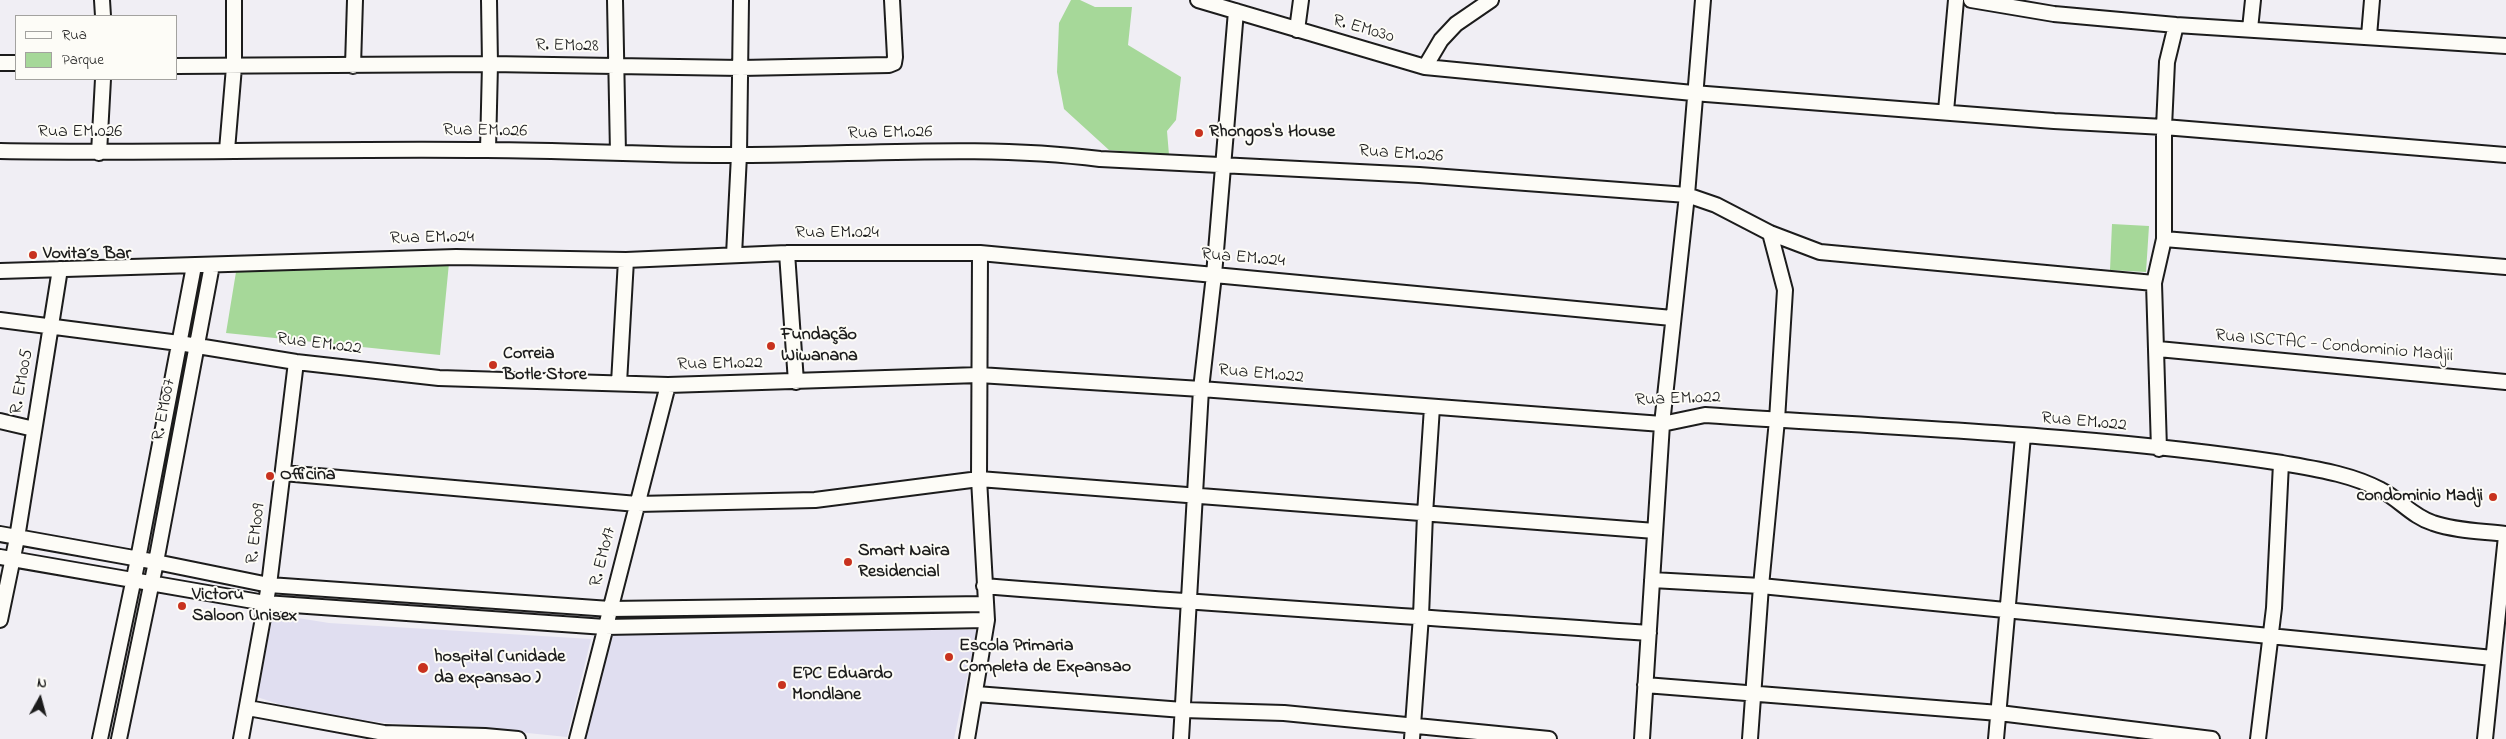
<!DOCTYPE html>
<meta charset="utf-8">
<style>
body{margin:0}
#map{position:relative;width:2506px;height:739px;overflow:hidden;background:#f0eef4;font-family:"Indie Flower",sans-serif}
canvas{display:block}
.legend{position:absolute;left:15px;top:15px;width:162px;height:65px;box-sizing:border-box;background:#fdfcf7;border:1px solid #a3a29f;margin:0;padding:6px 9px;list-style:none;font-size:15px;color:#1c1c1c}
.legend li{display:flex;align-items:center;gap:10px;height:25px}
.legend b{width:25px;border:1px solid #a3a29f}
.north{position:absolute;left:15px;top:674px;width:50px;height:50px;-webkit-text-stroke:4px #fdfcf7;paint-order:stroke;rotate:7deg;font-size:14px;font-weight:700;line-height:20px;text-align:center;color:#1c1c1c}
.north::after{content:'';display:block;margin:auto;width:18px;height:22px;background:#1c1c1c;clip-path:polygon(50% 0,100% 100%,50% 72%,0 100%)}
</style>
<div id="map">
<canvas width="2506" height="739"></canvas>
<ul class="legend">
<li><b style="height:6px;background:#fdfcf7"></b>Rua</li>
<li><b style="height:14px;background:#a6d899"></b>Parque</li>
</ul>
<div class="north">N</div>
</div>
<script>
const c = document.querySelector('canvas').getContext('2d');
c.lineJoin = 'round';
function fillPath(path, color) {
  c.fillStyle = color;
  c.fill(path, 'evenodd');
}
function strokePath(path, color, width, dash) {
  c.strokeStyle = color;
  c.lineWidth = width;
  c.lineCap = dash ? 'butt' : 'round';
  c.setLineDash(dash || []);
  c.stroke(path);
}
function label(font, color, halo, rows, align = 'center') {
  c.font = font + ' "Indie Flower",sans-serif';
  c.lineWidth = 4;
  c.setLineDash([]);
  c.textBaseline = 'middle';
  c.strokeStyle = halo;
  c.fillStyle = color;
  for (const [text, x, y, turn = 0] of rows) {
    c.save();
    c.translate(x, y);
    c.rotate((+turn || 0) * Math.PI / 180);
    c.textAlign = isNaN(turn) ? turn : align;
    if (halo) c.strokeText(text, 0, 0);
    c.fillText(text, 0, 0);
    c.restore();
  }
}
const built = new Path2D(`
 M273,614L329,623L591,639L567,737L478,728L387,723L306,713L257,697Z
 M977,630L954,739H585L611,631Z`);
const green = new Path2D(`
 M1071,0H1080L1095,7H1132L1128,45L1181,77L1176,120L1167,131L1169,155L1109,150L1064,109L1057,72L1059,23Z
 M2112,224L2149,226L2146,272L2110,270Z
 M449,263L440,355L226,333L236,272Z`);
const minor = new Path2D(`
 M102,0L103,16
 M615,0L618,153
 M1198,0L1425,67L1441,40L1456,24L1491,0
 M1971,0L2054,14L2176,25L2506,46
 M2250,29L2253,0
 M1297,30L1301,0
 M2369,36L2372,0
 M0,63H16
 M176,66L490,64L741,68L889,65L894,63L895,57L892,0
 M353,66L355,0
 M1425,67L1693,93L2054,121L2164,127L2506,155
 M1946,111L1956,0
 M227,150L234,67V0
 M488,150L490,64L489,0
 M0,151C162,154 324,148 487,150C572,150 656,156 741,155C860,155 982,144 1100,159L1419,175L1687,195L1716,205L1770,233L1820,252L2154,283
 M99,153L103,79
 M2164,239L2506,267
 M787,253L796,382
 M734,255L739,155L741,0
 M0,271L456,257L626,260L787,253H980L1672,318
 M0,320L179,343L296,362L439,378L668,385L979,375L1201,389L1662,424L1705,415C1896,428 2093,434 2282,463C2316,469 2351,474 2381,490C2399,499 2413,517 2433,523C2456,531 2482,531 2506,534
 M2158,349L2506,382
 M619,383L626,260
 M0,421L34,429
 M2159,449L2154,283L2164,239V127L2167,62L2176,25
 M283,473L637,504L815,500L979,479L1655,531
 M0,534L156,562L269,585L610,609L985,604
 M0,557L265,603L605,627L987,620
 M1652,580L1761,586L2493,658
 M984,586C1206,604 1427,617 1649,633
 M0,620L17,538L60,269
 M1645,685L1999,713L2212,739
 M976,694L1183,710L1284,713L1549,739
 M248,708L384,733L485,736L518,739
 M100,739L138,559L194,266
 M119,739L156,562L212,265
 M241,739L269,585L296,362
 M577,739L668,385
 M967,739L987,620L979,479L980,253
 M1181,739L1201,389L1214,275L1236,11
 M1412,739L1421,616L1425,514L1432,407
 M1642,739L1662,424L1687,195L1703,0
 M1750,739L1761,586L1777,420L1785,290L1770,233
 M1996,739L2023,436
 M2258,739L2274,608L2281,463
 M2485,739L2506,536`);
const markers = [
 [1199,133,5,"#c8321e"],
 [33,255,5,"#c8321e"],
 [771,346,5,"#c8321e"],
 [493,365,5,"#c8321e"],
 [270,476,5,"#c8321e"],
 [2493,497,5,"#c8321e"],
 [848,562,5,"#c8321e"],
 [182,606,5,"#c8321e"],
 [949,657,5,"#c8321e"],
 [423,668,6,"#c8321e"],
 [782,685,5,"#c8321e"]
];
const streetNames = [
 ["R. EM030",1363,30,16],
 ["R. EM028",567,47,1],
 ["Rua EM.026",485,132,1],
 ["Rua EM.026",80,133],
 ["Rua EM.026",890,134,-1],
 ["Rua EM.026",1401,155,4],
 ["Rua EM.024",837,234],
 ["Rua EM.024",432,239,-1],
 ["Rua EM.024",1243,259,5],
 ["Rua EM.022",319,345,7],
 ["Rua ISCTAC - Condominio Madjii",2334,347,5],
 ["Rua EM.022",720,365,-1],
 ["Rua EM.022",1261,375,5],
 ["R. EM005",23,382,-80],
 ["Rua EM.022",1678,400,-2],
 ["R. EM007",165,410,-79],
 ["Rua EM.022",2084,423,5],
 ["R. EM009",257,534,-83],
 ["R. EM017",604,557,-76]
];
const poiNames = [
 ["Rhongos's House",1209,133],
 ["Vovita´s Bar",43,255],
 ["Fundação",781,336],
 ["Wiwanana",781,357],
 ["Correia",503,355],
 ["Botle Store",503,376],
 ["Officina",280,476],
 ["condominio Madji",2483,497,"right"],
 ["Smart Naira",858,552],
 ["Residencial",858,573],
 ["Victoru",192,596],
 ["Saloon Unisex",192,617],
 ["Escola Primaria",959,647],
 ["Completa de Expansao",959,668],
 ["hospital (unidade",434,658],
 ["da expansao )",434,679],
 ["EPC Eduardo",792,675],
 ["Mondlane",792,696]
];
fillPath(built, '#e0def0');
fillPath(green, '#a6d899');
strokePath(minor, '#1c1c1c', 18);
strokePath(minor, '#fdfcf7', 14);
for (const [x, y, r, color] of markers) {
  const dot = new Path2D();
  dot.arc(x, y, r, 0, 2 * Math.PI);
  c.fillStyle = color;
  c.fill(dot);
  strokePath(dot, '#fdfcf7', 2);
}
label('18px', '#1c1c1c', '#fdfcf7', streetNames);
label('bold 18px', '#1c1c1c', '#fdfcf7', poiNames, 'left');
</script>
